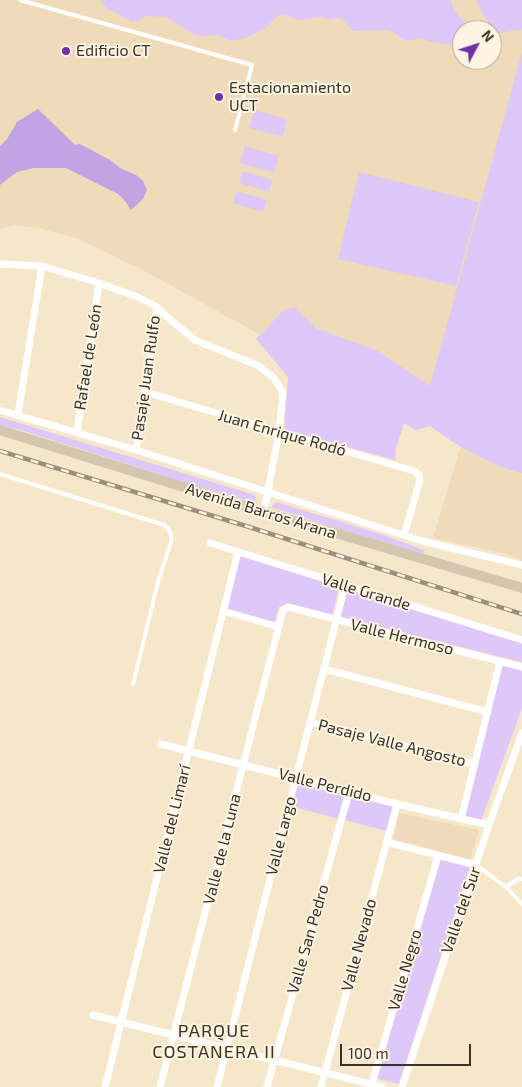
<!DOCTYPE html>
<meta charset="utf-8">
<style>
body{margin:0}
#map{position:relative;width:522px;height:1087px;overflow:hidden;background:#f6e6ca;font-family:"Exo 2",sans-serif}
canvas{display:block}
.north{position:absolute;left:452px;top:20px;width:50px;height:50px;box-sizing:border-box;background:#fef4e3;border:1px solid #afa798;border-radius:50%;rotate:50deg;font-size:14px;font-weight:700;line-height:20px;text-align:center;color:#393328}
.north::after{content:'';display:block;margin:auto;width:18px;height:22px;background:#6f31a7;clip-path:polygon(50% 0,100% 100%,50% 72%,0 100%)}
.scale{position:absolute;left:340px;top:1044px;width:131px;height:22px;box-sizing:border-box;border:2px solid #393328;border-top:0;padding-left:6px;font-size:15px;line-height:18px;white-space:nowrap;color:#393328;-webkit-text-stroke:4px #fef4e3;paint-order:stroke}
</style>
<div id="map">
<canvas width="522" height="1087"></canvas>
<div class="north">N</div>
<div class="scale">100 m</div>
</div>
<script>
const c = document.querySelector('canvas').getContext('2d');
c.lineJoin = 'round';
function fillPath(path, color) {
  c.fillStyle = color;
  c.fill(path, 'evenodd');
}
function strokePath(path, color, width, dash) {
  c.strokeStyle = color;
  c.lineWidth = width;
  c.lineCap = dash ? 'butt' : 'round';
  c.setLineDash(dash || []);
  c.stroke(path);
}
function label(font, color, halo, rows, align = 'center') {
  c.font = font + ' "Exo 2",sans-serif';
  c.lineWidth = 4;
  c.setLineDash([]);
  c.textBaseline = 'middle';
  c.strokeStyle = halo;
  c.fillStyle = color;
  for (const [text, x, y, turn = 0] of rows) {
    c.save();
    c.translate(x, y);
    c.rotate((+turn || 0) * Math.PI / 180);
    c.textAlign = isNaN(turn) ? turn : align;
    if (halo) c.strokeText(text, 0, 0);
    c.fillText(text, 0, 0);
    c.restore();
  }
}
const built = new Path2D(`
 M0,0H522V68L434,389L270,340L139,268L76,238L38,228L14,225L0,229ZM462,30H492V60H462Z
 M465,432L522,459V561L507,554L433,538Z
 M399,813L479,830L470,860L394,839Z`);
const green = new Path2D(`
 M100,0H451C452,8 460,21 468,23C477,25 481,21 487,30H462V47L428,41L420,38L406,41L389,30L353,31C342,23 346,14 329,20L322,17L298,20L286,15H279L263,30L245,38L232,41L216,35L202,36L193,34L166,17L146,16L139,20L132,22L107,8Z
 M476,0H522V30C515,29 509,32 502,33C492,34 480,8 476,0Z
 M522,52V473C491,466 456,445 430,426L416,430L404,423L395,452L396,453L395,460L284,430L288,377L256,339L270,325L282,311L295,307L315,328L378,351L430,386Z
 M254,110L287,119L283,137L249,128Z
 M245,146L279,156L274,173L240,163Z
 M243,171L273,180L269,192L239,183Z
 M359,172L479,202L456,286L338,259Z
 M237,191L267,200L263,212L233,203Z
 M0,417L255,495L257,503L187,483L24,431L0,425Z
 M276,502L381,534L424,550L423,556L271,507Z
 M237,555L339,587L332,616L288,604L279,607L274,623L223,609Z
 M344,588L522,643V662L337,617Z
 M503,663L522,668V708L481,821L465,817Z
 M296,782L345,794L339,819L290,806Z
 M352,796L393,806L386,831L345,820Z
 M440,859L470,866L399,1084L376,1078Z`);
const water = new Path2D(`
 M38,109L75,145L80,144L110,160L120,168L136,175L143,181L147,190L143,199L131,210L125,201L118,194L66,168H34L17,172L0,185V146L7,139L17,122Z`);
const lane = new Path2D(`
 M20,0L252,65L235,130
 M0,474L164,525C170,530 172,534 171,542L158,582L133,684
 M476,865L506,887L522,904
 M506,887L518,879H522`);
const street = new Path2D(`
 M0,264L42,266L99,283L140,298L157,307L168,318L195,340L259,366L274,378L283,393L279,432L264,512
 M145,392L414,471L419,475L420,480L404,535
 M0,410L136,450L422,541L522,565
 M18,414L42,266
 M77,432L99,283
 M136,450L157,307
 M210,543L522,640
 M223,611L279,627
 M324,669L488,712
 M310,722L475,764
 M161,744L397,804L489,825
 M461,819L500,661
 M386,842L476,865
 M93,1015L382,1087
 M105,1087L238,552
 M160,1087L283,610L288,607L522,667
 M217,1087L345,586
 M267,1087L349,792
 M321,1087L397,804
 M371,1087L438,856
 M402,1087L489,825L522,733`);
const secondary = new Path2D(`
 M0,430L264,512L522,588`);
const rail = new Path2D(`
 M0,451L246,526L522,614`);
const markers = [
 [66,51,5,"#6f31a7"],
 [219,97,5,"#6f31a7"]
];
const poiNames = [
 ["Edificio CT",76,51],
 ["Estacionamiento",229,88],
 ["UCT",229,106]
];
const streetNames = [
 ["Rafael de León",88,357,-81],
 ["Pasaje Juan Rulfo",146,378,-82],
 ["Juan Enrique Rodó",282,433,16],
 ["Avenida Barros Arana",261,511,17],
 ["Valle Grande",366,592,17],
 ["Valle Hermoso",402,637,14],
 ["Pasaje Valle Angosto",392,743,14],
 ["Valle Perdido",325,785,14],
 ["Valle del Limarí",172,819,-76],
 ["Valle Largo",281,836,-76],
 ["Valle de la Luna",222,849,-76],
 ["Valle del Sur",461,910,-71],
 ["Valle San Pedro",308,939,-74],
 ["Valle Nevado",359,945,-75],
 ["Valle Negro",405,970,-74]
];
const neighbourhoodNames = [
 ["PARQUE",214,1031],
 ["COSTANERA II",214,1052]
];
fillPath(built, '#efdbb9');
fillPath(green, '#ddc8f9');
fillPath(water, '#c0a4e4');
strokePath(lane, '#fff', 4);
strokePath(street, '#fff', 7);
strokePath(secondary, '#d5c7af', 10);
strokePath(rail, '#9b8f7c', 4.5);
strokePath(rail, '#fef4e3', 2.5, [8]);
for (const [x, y, r, color] of markers) {
  const dot = new Path2D();
  dot.arc(x, y, r, 0, 2 * Math.PI);
  c.fillStyle = color;
  c.fill(dot);
  strokePath(dot, '#fef4e3', 2);
}
label('16px', '#393328', '#fef4e3', poiNames, 'left');
label('16px', '#393328', '#fef4e3', streetNames);
c.letterSpacing = '1px';
label('18px', '#41341e', '#fef4e3', neighbourhoodNames);
c.letterSpacing = '0px';
</script>
